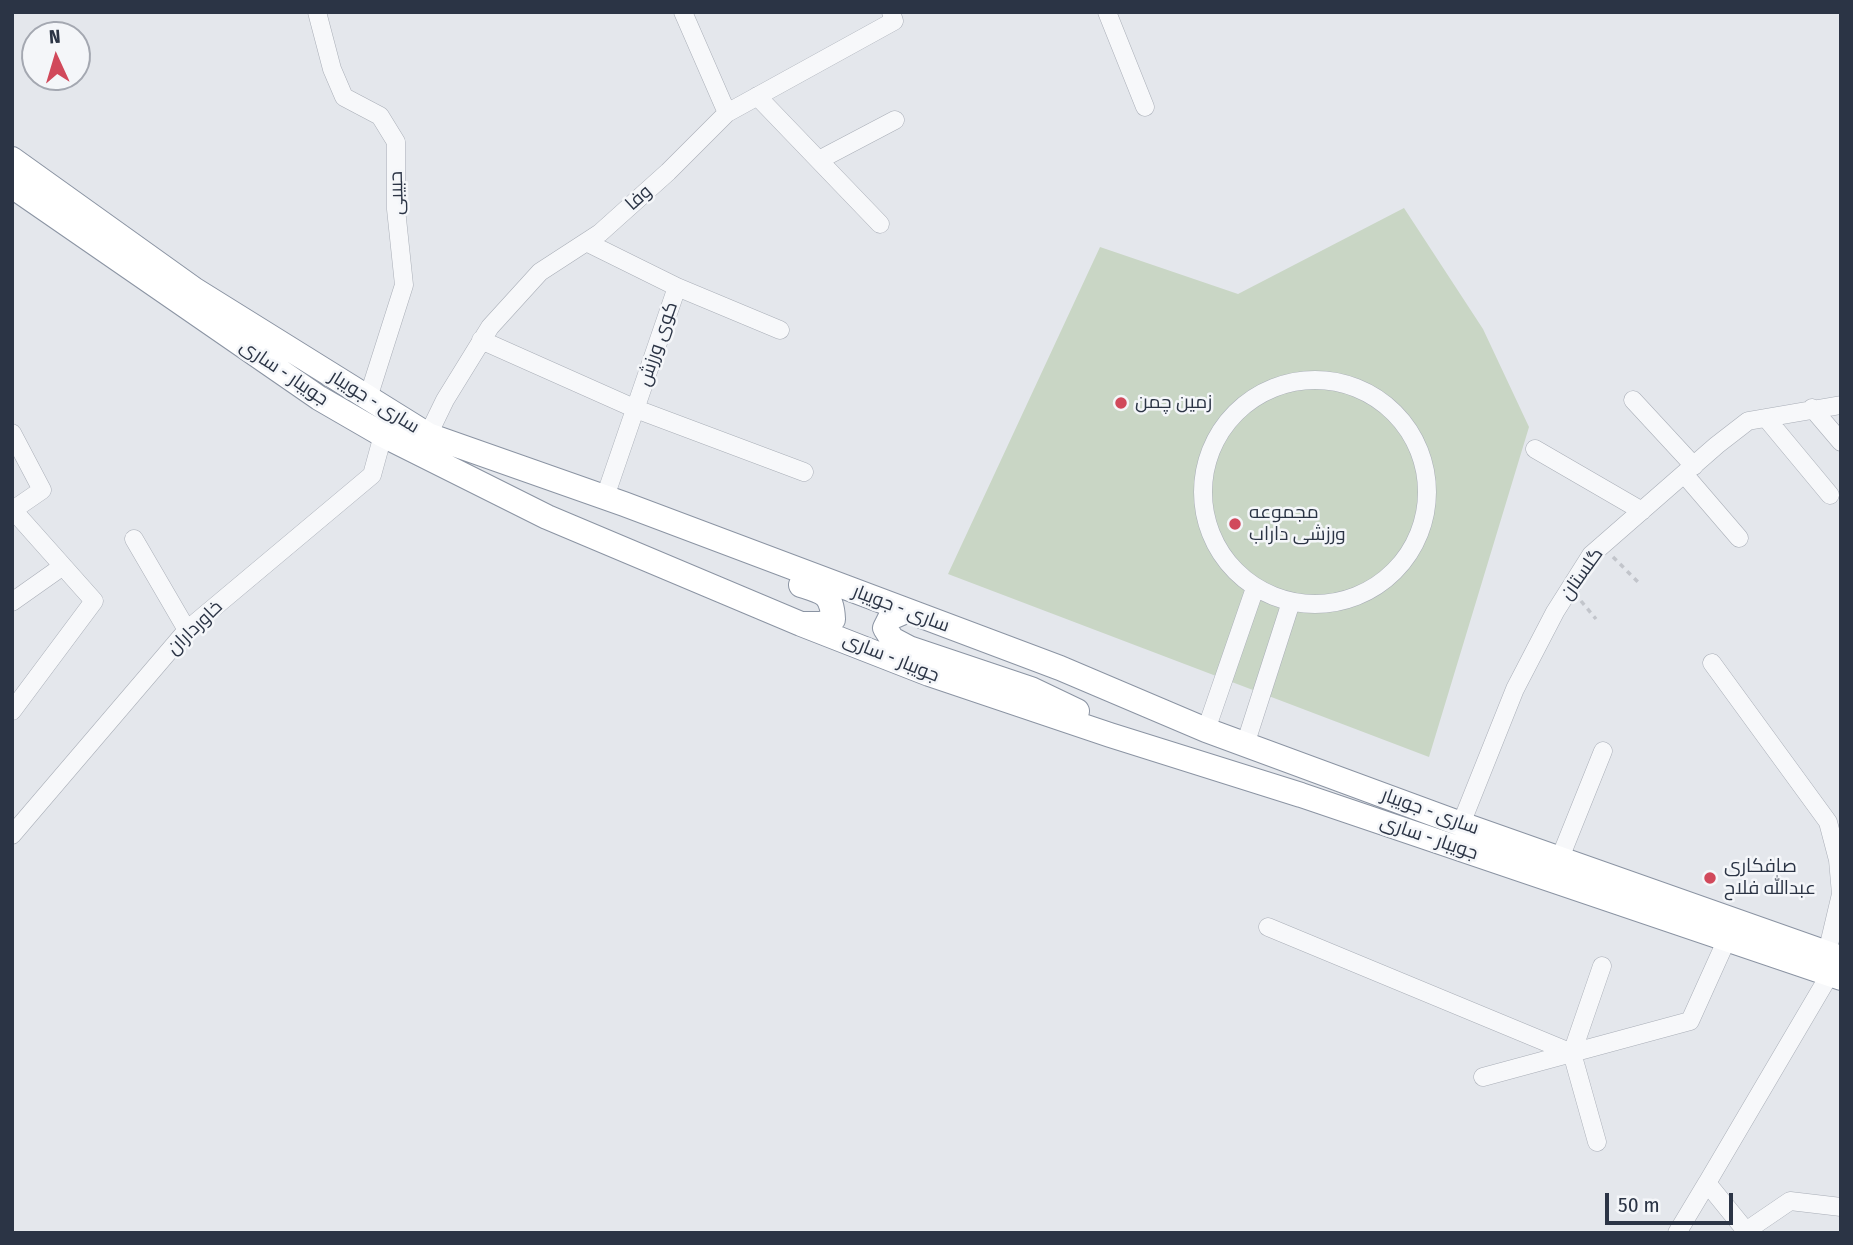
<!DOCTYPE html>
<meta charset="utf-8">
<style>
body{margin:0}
#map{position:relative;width:1853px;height:1245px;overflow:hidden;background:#e4e7ec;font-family:"Fira Sans Condensed",sans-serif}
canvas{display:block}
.frame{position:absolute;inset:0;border:14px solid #2b3445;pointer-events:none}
.north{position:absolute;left:21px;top:21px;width:70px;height:70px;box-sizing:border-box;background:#f4f6f9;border:2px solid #a4a8b1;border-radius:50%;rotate:356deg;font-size:19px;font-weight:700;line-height:28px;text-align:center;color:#2b3445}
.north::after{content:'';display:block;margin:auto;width:24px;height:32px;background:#d1495b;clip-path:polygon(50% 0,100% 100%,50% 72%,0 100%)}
.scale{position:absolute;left:1605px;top:1193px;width:128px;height:32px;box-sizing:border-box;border:4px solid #2b3445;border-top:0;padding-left:9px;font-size:21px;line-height:24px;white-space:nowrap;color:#2b3445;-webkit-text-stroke:5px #f4f6f9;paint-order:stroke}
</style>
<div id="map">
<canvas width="1853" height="1245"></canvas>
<div class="frame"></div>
<div class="north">N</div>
<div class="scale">50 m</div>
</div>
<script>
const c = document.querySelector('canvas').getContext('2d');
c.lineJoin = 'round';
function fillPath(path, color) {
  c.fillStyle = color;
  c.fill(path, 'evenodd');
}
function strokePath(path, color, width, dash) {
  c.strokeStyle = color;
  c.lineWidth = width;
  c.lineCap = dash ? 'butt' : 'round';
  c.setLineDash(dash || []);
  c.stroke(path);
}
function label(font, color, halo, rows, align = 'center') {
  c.font = font + ' "Fira Sans Condensed",Cairo,sans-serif';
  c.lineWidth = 5;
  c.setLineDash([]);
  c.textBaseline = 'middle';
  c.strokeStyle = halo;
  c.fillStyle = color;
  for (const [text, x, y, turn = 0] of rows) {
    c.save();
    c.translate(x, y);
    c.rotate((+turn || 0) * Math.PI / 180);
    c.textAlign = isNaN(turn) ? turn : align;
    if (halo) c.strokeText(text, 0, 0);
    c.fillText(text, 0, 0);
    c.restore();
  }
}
const green = new Path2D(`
 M1404,208L1483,329L1529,427L1429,757L948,574L1100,247L1238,294Z`);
const path = new Path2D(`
 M1613,557L1640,584
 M1581,601L1596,619`);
const minor = new Path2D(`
 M317,12L332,69L344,97L380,116L396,142V209L404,285L368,398
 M683,12L727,113
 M1107,12L1145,107
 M757,96L880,224
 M819,160L895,120
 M586,242L677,287L605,497
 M677,287L780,330
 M481,340L636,409L804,472
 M1203 492a112 112 0 1 1 224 0a112 112 0 1 1-224 0Z
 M1633,400L1694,466
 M1812,408L1841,442
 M1766,418L1830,495
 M12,433L42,490L13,510L94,601L12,711
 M428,435L445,400L490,327L540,272L600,233L668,172L727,113L894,21L891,12
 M1535,449L1642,511
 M1684,474L1739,538
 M134,539L187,630
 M12,602L63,566
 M1712,663L1828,822L1838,860L1841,894L1827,953
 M1206,730L1255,588
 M1245,745L1291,602
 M1461,824L1515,689L1555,612L1591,555L1717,445L1748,421L1841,405
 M12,835L187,630L372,475L383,435
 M1560,858L1603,751
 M1268,927L1572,1053
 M1830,974L1707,1183L1746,1231L1790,1201L1841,1207
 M1483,1077L1690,1021L1727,939
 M1597,1142L1572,1053L1602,966
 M1677,1233L1707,1183`);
const highway = new Path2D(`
 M12,159L195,290L428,435L624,504L1060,668L1206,730L1461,824L1841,958
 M12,186L319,398L383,435L547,517L801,624L929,674L1110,735L1301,795L1841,978
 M801,585C823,592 832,593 833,619L822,624H802
 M906,611L890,618L885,628L892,639L909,648L1031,689L1077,711`);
const markers = [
 [1121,403,7,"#d1495b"],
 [1235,524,7,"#d1495b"],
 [1710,878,7,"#d1495b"]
];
const streetNames = [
 ["حبیبی",397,193,-91],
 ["وفا",639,198,-42],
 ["کوی ورزش",658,344,-71],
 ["جویبار - ساری",284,373,34],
 ["ساری - جویبار",374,402,32],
 ["گلستان",1582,574,-54],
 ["ساری - جویبار",901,609,21],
 ["خاورداران",195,628,-44],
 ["جویبار - ساری",891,658,22],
 ["ساری - جویبار",1430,812,20],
 ["جویبار - ساری",1429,838,19]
];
const poiNames = [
 ["زمین چمن",1135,403],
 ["مجموعه",1249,513],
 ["ورزشی داراب",1249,535],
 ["صافکاری",1724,867],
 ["عبدالله فلاح",1724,889]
];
fillPath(green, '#c9d6c5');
strokePath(minor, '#a9aeb7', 19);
strokePath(highway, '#8b94a3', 26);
strokePath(path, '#c2c5cb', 3.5, [5, 5]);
strokePath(minor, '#f7f8fa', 18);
strokePath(highway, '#fff', 24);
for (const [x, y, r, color] of markers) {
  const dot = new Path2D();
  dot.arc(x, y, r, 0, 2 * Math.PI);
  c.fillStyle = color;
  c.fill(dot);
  strokePath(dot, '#f4f6f9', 2.5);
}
label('19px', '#2b3445', '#f4f6f9', streetNames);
label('19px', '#2b3445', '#f4f6f9', poiNames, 'left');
</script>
